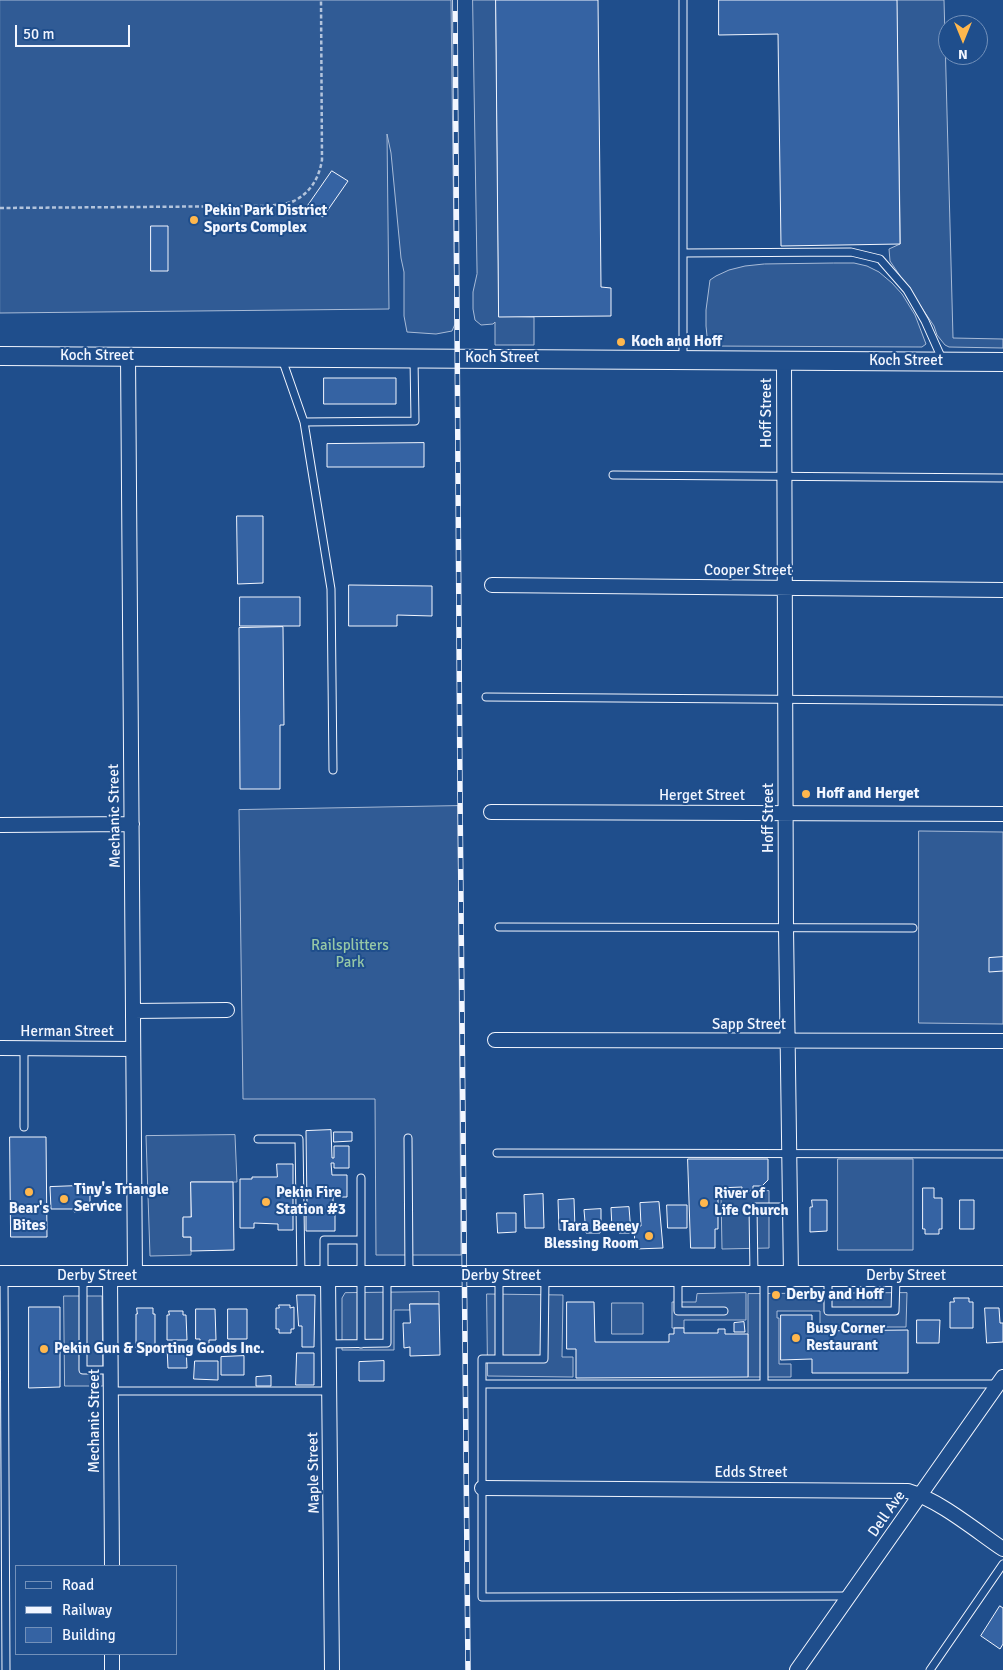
<!DOCTYPE html>
<style>
body{margin:0}
#map{position:relative;width:1003px;height:1670px;overflow:hidden;background:#1f4e8c;font-family:Signika,sans-serif}
canvas{display:block}
.legend{position:absolute;left:15px;top:1565px;width:162px;height:90px;box-sizing:border-box;background:#1f4e8c;border:1px solid #7391ba;margin:0;padding:6px 9px;list-style:none;font-size:15px;color:#f2f6ff}
.legend li{display:flex;align-items:center;gap:10px;height:25px}
.legend b{width:25px;border:1px solid #7391ba}
.north{position:absolute;left:938px;top:15px;width:50px;height:50px;box-sizing:border-box;background:#1f4e8c;border:1px solid #7391ba;border-radius:50%;rotate:180deg;font-size:14px;font-weight:700;line-height:20px;text-align:center;color:#f2f6ff}
.north::after{content:'';display:block;margin:auto;width:18px;height:22px;background:#ffb74d;clip-path:polygon(50% 0,100% 100%,50% 72%,0 100%)}
.scale{position:absolute;left:15px;top:25px;width:115px;height:22px;box-sizing:border-box;border:2px solid #f2f6ff;border-top:0;padding-left:6px;font-size:15px;line-height:18px;white-space:nowrap;color:#f2f6ff;-webkit-text-stroke:4px #1f4e8c;paint-order:stroke}
</style>
<div id="map">
<canvas width="1003" height="1670"></canvas>
<ul class="legend">
<li><b style="height:6px;background:#1f4e8c"></b>Road</li>
<li><b style="height:6px;background:#f2f6ff"></b>Railway</li>
<li><b style="height:14px;background:#3563a3"></b>Building</li>
</ul>
<div class="north">N</div>
<div class="scale">50 m</div>
</div>
<script>
const c = document.querySelector('canvas').getContext('2d');
c.lineJoin = 'round';
function fillPath(path, color) {
  c.fillStyle = color;
  c.fill(path, 'evenodd');
}
function strokePath(path, color, width, dash) {
  c.strokeStyle = color;
  c.lineWidth = width;
  c.lineCap = dash ? 'butt' : 'round';
  c.setLineDash(dash || []);
  c.stroke(path);
}
function label(font, color, halo, rows, align = 'center') {
  c.font = font + ' Signika,sans-serif';
  c.lineWidth = 4;
  c.setLineDash([]);
  c.textBaseline = 'middle';
  c.strokeStyle = halo;
  c.fillStyle = color;
  for (const [text, x, y, turn = 0] of rows) {
    c.save();
    c.translate(x, y);
    c.rotate((+turn || 0) * Math.PI / 180);
    c.textAlign = isNaN(turn) ? turn : align;
    if (halo) c.strokeText(text, 0, 0);
    c.fillText(text, 0, 0);
    c.restore();
  }
}
const built = new Path2D(`
 M0,0H451L455,324L452,331L436,334L407,332L404,316V272L401,258L391,153L387,134L389,309L0,313Z
 M473,0H496L499,316L534,317V345H495V322L493,324L481,325L475,320L473,309V292L477,274Z
 M897,0H944L953,338L1003,339V348L949,347L945,345L937,335L934,326L890,261L889,249L900,244Z
 M834,263H854L867,266L879,272L892,283L902,294L915,315L926,344L922,347L708,346L706,326V310L710,280L716,276L729,270L745,266L764,264Z
 M458,806L461,1255H376L375,1099H243L239,810Z
 M919,831L1003,832V1024L919,1023Z
 M235,1135L237,1182H191V1217L183,1218V1237H191V1255L150,1256L146,1136Z
 M838,1159H913V1250H838Z
 M769,1191V1248L722,1249L721,1196L734,1192Z
 M439,1292V1304H410V1310H394V1350H342V1298L345,1293Z
 M746,1293V1320H684V1328H672V1302H696L697,1294Z
 M907,1293L906,1327H820V1311H777V1318H779V1364H791V1377H748V1294Z
 M487,1294L563,1295L562,1357H573V1377L488,1376Z
 M64,1296H102L103,1386H65Z
 M612,1303H643V1334H612Z`);
const building = new Path2D(`
 M496,0H598L601,287L611,288V316L499,317Z
 M719,0H897L900,244L781,246L778,34L719,35Z
 M332,171L348,181L323,217L307,207Z
 M151,226H168V271H151Z
 M324,378H396V404H324Z
 M424,443V467H327V444Z
 M237,516H263V583L238,584Z
 M349,585L432,586V616L397,615V626H349Z
 M240,597H300V626H240Z
 M283,627L284,725H280V789H240L239,628Z
 M1003,957V971L989,972V958Z
 M331,1130L332,1158H334V1146H349V1168H334V1163H331L332,1175H347V1197H333V1206H335V1231H306V1206H307L306,1131Z
 M334,1132H352V1141L334,1142Z
 M10,1137H46L47,1237H11Z
 M688,1159H768V1180L762,1186H753V1191H742V1187L718,1188V1229H715V1248H691Z
 M277,1164H293V1230H278V1224L254,1223V1228H240V1179H252V1177H277Z
 M191,1182H233L234,1250L191,1251V1237H183V1217H191Z
 M77,1186V1188H90V1211L74,1212V1209H51L50,1187Z
 M923,1188H934V1198H942V1229H939V1234H925V1229H923Z
 M543,1194L544,1228H525L524,1195Z
 M574,1199L575,1229L559,1230L558,1200Z
 M812,1200H827V1231L810,1232V1207H812Z
 M960,1200H974V1229H960Z
 M659,1202L663,1248L635,1249L634,1226H641L640,1203Z
 M667,1205H687V1228H668Z
 M629,1207L631,1233H619L618,1228H612L611,1208Z
 M601,1209V1227H600V1233H586L584,1210Z
 M497,1213H516V1232L498,1233Z
 M297,1295H315L314,1347H302V1326H299Z
 M954,1298H969V1302H973V1328H950V1302H954Z
 M567,1302H594L595,1342H669V1334H674V1328H684V1333H718V1329H725V1334H748V1377L576,1378V1349H567Z
 M410,1304H439L440,1355L410,1356V1347L404,1348L403,1323H410Z
 M279,1305H290V1308L294,1307V1329H291V1333H279V1329H276V1308H279Z
 M29,1307H60V1387L29,1388Z
 M137,1308H153V1314H155V1347L136,1348V1314H137Z
 M985,1308H999L1000,1323H1003V1342L987,1343Z
 M196,1309H215L216,1340H209V1345H200V1339H196Z
 M228,1309H247V1339H228Z
 M169,1311H183V1315H186L187,1340H167V1315H169Z
 M781,1315H812V1331L908,1330V1373H812V1359L781,1360Z
 M917,1320H940L939,1343H917Z
 M744,1322L745,1332H734V1323Z
 M186,1346L187,1368H168L167,1347Z
 M297,1353H314V1385H296Z
 M244,1356V1375H221V1357Z
 M195,1361H218V1380L194,1379Z
 M384,1361V1381H359V1362Z
 M271,1376V1386H256V1377Z
 M1000,1606L1003,1608V1644L1000,1649L981,1636Z`);
const path = new Path2D(`
 M0,208L263,206C272,205 285,205 294,201C311,192 319,178 322,160L321,0`);
const service = new Path2D(`
 M683,253L851,252L880,259L907,290L925,321L943,361
 M282,359L304,422L331,589L333,770
 M683,359V0
 M304,422L415,421L414,359
 M613,475L1003,478
 M486,697L1003,701
 M499,927L913,928
 M24,1127V1048
 M408,1138L409,1275
 M258,1139H299L301,1275
 M497,1153L1003,1154
 M361,1178V1240
 M324,1275V1240H361V1344
 M754,1275L753,1207H790
 M4,1278L6,1670
 M828,1278V1311H895L896,1278
 M83,1279V1370H111
 M499,1279V1359H544L545,1278
 M678,1279V1311H724
 M764,1279V1384
 M329,1344L387,1343V1279
 M499,1359H482V1597L849,1596
 M482,1384H997
 M111,1391H329
 M930,1670L1003,1564`);
const minor = new Path2D(`
 M128,356L135,1276
 M784,360L786,928L791,1276
 M492,585L1003,590
 M491,812L1003,814
 M0,825L132,824
 M134,1011L227,1010
 M495,1040L1003,1041
 M0,1048L133,1049
 M110,1276L112,1566
 M328,1276L332,1670
 M482,1488L908,1491C939,1500 975,1530 1003,1549
 M112,1654V1670
 M797,1670L1003,1377`);
const tertiary = new Path2D(`
 M0,356L1003,362`);
const secondary = new Path2D(`
 M0,1276H1003`);
const rail = new Path2D(`
 M455,0L460,793L468,1670`);
const markers = [
 [194,220,5,"#ffb74d"],
 [621,342,5,"#ffb74d"],
 [806,794,5,"#ffb74d"],
 [29,1192,5,"#ffb74d"],
 [64,1199,5,"#ffb74d"],
 [266,1202,5,"#ffb74d"],
 [704,1203,5,"#ffb74d"],
 [649,1236,5,"#ffb74d"],
 [776,1295,5,"#ffb74d"],
 [796,1338,5,"#ffb74d"],
 [44,1349,5,"#ffb74d"]
];
const poiNames = [
 ["Pekin Park District",204,211],
 ["Sports Complex",204,228],
 ["Koch and Hoff",631,342],
 ["Hoff and Herget",816,794],
 ["Tiny's Triangle",74,1190],
 ["Service",74,1207],
 ["Pekin Fire",276,1193],
 ["Station #3",276,1210],
 ["River of",714,1194],
 ["Life Church",714,1211],
 ["Bear's",29,1209,"center"],
 ["Bites",29,1226,"center"],
 ["Tara Beeney",639,1227,"right"],
 ["Blessing Room",639,1244,"right"],
 ["Derby and Hoff",786,1295],
 ["Busy Corner",806,1329],
 ["Restaurant",806,1346],
 ["Pekin Gun & Sporting Goods Inc.",54,1349]
];
const streetNames = [
 ["Koch Street",97,356],
 ["Koch Street",502,358],
 ["Koch Street",906,361],
 ["Hoff Street",767,413,-90],
 ["Cooper Street",748,571],
 ["Herget Street",702,796],
 ["Mechanic Street",115,816,-91],
 ["Hoff Street",769,818,-90],
 ["Sapp Street",749,1025],
 ["Herman Street",67,1032],
 ["Derby Street",97,1276],
 ["Derby Street",501,1276],
 ["Derby Street",906,1276],
 ["Mechanic Street",95,1421,-90],
 ["Maple Street",314,1473,-91],
 ["Edds Street",751,1473],
 ["Dell Ave",887,1514,-55]
];
const parkNames = [
 ["Railsplitters",350,946],
 ["Park",350,963]
];
fillPath(built, '#305b95');
strokePath(built, '#a8bbd7', 1);
fillPath(building, '#3563a3');
strokePath(building, '#f2f6ff', 1);
strokePath(service, '#f2f6ff', 9);
strokePath(minor, '#f2f6ff', 16);
strokePath(tertiary, '#f2f6ff', 20);
strokePath(secondary, '#f2f6ff', 22);
strokePath(path, '#b3c4dc', 2.5, [4, 2.5]);
strokePath(service, '#1f4e8c', 7);
strokePath(minor, '#1f4e8c', 14);
strokePath(tertiary, '#1f4e8c', 18);
strokePath(secondary, '#1f4e8c', 20);
strokePath(rail, '#f2f6ff', 5.5);
strokePath(rail, '#1f4e8c', 4, [11]);
for (const [x, y, r, color] of markers) {
  const dot = new Path2D();
  dot.arc(x, y, r, 0, 2 * Math.PI);
  c.fillStyle = color;
  c.fill(dot);
  strokePath(dot, '#1f4e8c', 2);
}
label('bold 15px', '#f2f6ff', '#1f4e8c', poiNames, 'left');
label('15px', '#f2f6ff', '#1f4e8c', streetNames);
label('15px', '#97c8a6', '#1f4e8c', parkNames);
</script>
